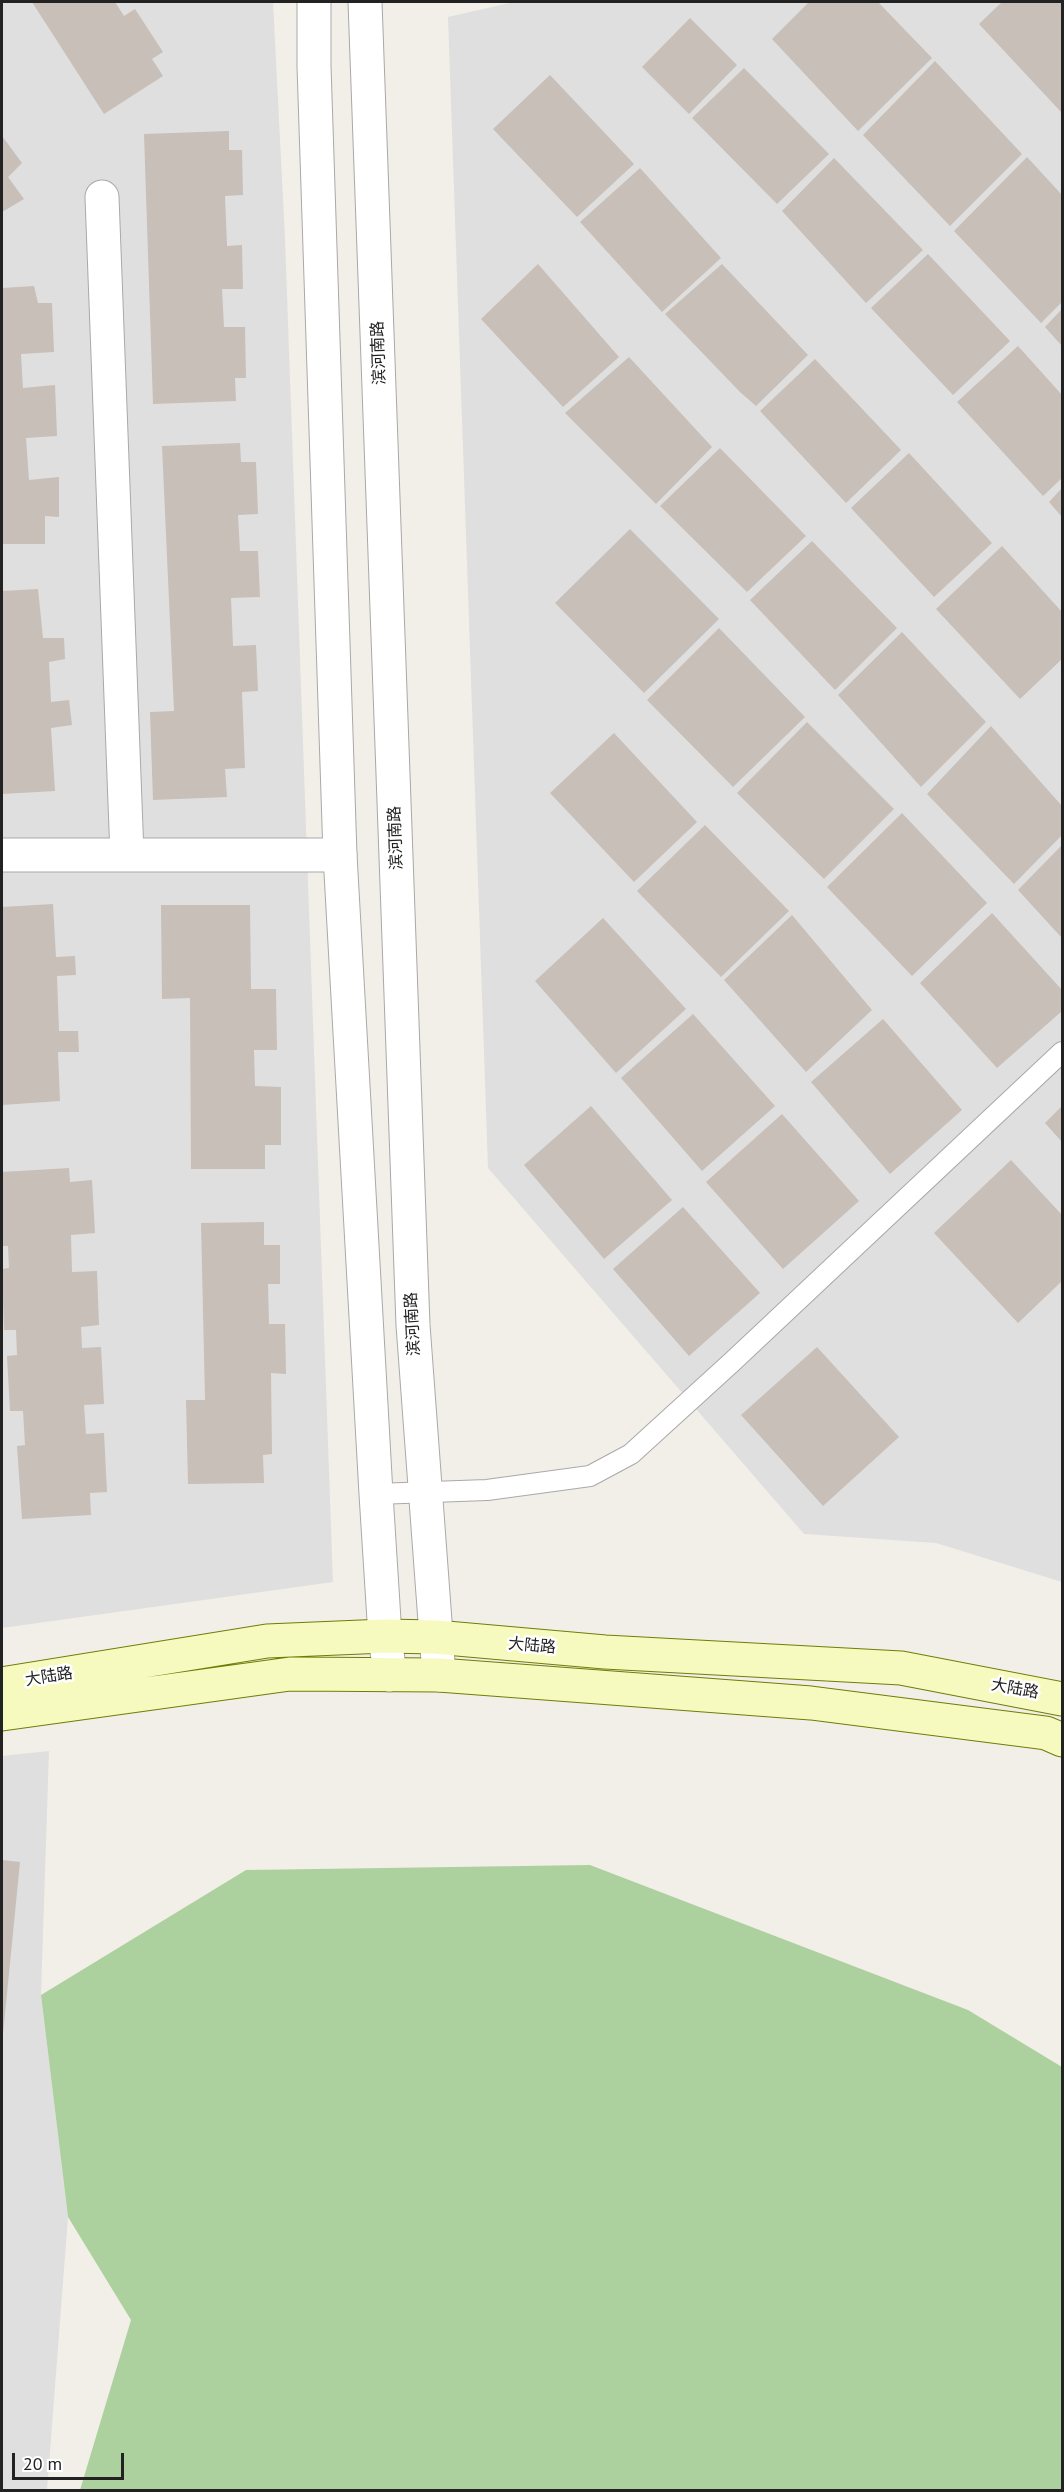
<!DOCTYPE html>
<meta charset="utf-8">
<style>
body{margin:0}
#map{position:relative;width:1064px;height:2492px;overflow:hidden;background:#f2efe9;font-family:"PT Sans",sans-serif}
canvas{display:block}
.frame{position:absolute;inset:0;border:3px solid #222;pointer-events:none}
.scale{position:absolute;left:12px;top:2453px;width:112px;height:27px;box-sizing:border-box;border:3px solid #222;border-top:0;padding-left:8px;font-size:18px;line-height:21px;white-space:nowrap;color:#222;-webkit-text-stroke:4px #fff;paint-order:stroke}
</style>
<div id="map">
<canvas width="1064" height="2492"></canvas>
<div class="frame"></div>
<div class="scale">20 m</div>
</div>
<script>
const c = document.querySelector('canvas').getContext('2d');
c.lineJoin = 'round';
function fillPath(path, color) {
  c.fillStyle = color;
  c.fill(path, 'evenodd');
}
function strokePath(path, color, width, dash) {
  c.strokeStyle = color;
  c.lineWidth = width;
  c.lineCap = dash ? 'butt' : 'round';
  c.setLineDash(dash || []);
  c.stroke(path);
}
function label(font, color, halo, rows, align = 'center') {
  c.font = font + ' "PT Sans","Noto Sans SC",sans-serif';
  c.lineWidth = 5;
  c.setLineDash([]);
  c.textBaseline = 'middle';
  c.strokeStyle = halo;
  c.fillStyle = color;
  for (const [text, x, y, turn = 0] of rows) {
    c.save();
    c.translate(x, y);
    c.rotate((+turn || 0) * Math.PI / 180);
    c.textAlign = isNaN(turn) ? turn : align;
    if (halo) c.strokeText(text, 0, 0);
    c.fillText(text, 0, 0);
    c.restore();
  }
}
const residential = new Path2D(`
 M2,2H273L285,238L333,1582L2,1628Z
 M514,2H1062V1582L936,1543L804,1534L488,1168L448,17Z
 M49,1751L41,1995L68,2217L47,2490H2V1756Z`);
const forest = new Path2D(`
 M590,1865L968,2010L1062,2067V2490H80L131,2320L68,2217L41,1995L246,1870Z`);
const building = new Path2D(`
 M32,2H115L124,16L135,9L163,52L152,59L163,76L104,114Z
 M809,2H878L932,58L858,131L772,39Z
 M1002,2H1062V113L979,24Z
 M690,18L737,65L689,114L642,67Z
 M935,61L1022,154L950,226L863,135Z
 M744,68L829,154L777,204L692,118Z
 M550,75L634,164L577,217L493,129Z
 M229,131V150H242L243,195L225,196L227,246L242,245L243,289H222L224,327H245L246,378H235L236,401L153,404L144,134Z
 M2,136L22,163L8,177L24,199L2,212Z
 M1027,157L1062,195V302L1041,323L954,231Z
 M834,158L923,250L866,303L782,211Z
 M640,168L721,258L662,312L580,222Z
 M928,254L1010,341L953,395L871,308Z
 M538,264L619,357L563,407L481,319Z
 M722,264L808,355L756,406L740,392L665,314Z
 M34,286L38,303H52L54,352L21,354L23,388L55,385L57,436L26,438L29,480L59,477V517L45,516V544H2V288Z
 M1062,309V346L1045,327Z
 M1018,346L1062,395V478L1043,496L957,402Z
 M629,357L712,447L656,504L565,413Z
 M815,359L901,450L846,503L760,411Z
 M240,443L241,462H256L258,514L238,515L240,551H258L260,597L231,598L233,646L256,645L258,691L242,692L245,768L225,769L227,797L153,800L150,712L174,711L162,446Z
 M720,448L806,536L747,592L660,506Z
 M909,453L992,543L934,597L851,508Z
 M1062,488V517L1049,502Z
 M630,529L719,619L644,693L555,603Z
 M812,541L897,628L835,690L750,600Z
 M1002,546L1062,612V659L1020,699L936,609Z
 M38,589L43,638H64L65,659L49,662L51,702L69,700L72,725L51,728L55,791L2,794V591Z
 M719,628L805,717L733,787L647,700Z
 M902,632L986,722L921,787L838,695Z
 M807,722L894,809L824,879L737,793Z
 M991,726L1062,806V835L1014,884L927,794Z
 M614,733L697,822L634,882L550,793Z
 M902,813L987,903L912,976L827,887Z
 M705,825L789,911L721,977L637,891Z
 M1062,845V938L1018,890Z
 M53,904L56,957L75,956L76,975L57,976L59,1031H78L79,1052H58L60,1101L2,1105V907Z
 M161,905H250L251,989H276L277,1050H254L255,1086L281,1087V1145H265V1169H191L190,998L162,999Z
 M992,913L1062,990V1011L997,1068L920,983Z
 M792,915L872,1010L806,1072L724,980Z
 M603,918L686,1009L616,1073L535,981Z
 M693,1014L775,1106L702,1171L621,1078Z
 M883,1019L962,1110L890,1174L811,1082Z
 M591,1106L672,1200L604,1259L524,1165Z
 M1062,1106V1142L1045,1123Z
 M782,1114L859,1201L783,1269L706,1182Z
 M1011,1160L1062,1215V1281L1018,1323L934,1233Z
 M69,1168L70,1182L92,1180L95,1233L71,1235L72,1272L97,1271L99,1325L81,1327L82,1348L101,1347L104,1404L84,1405L86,1434L104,1433L107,1492L90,1493L91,1515L22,1519L17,1446L25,1445L23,1411H10L7,1356L17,1355L16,1330H4L2,1269L9,1268L8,1246H2V1172Z
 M683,1207L760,1293L689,1356L613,1269Z
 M264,1222V1245H280V1284H268L269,1324H285L286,1374L271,1373L272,1454L263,1455L264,1483L188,1484L186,1400H205L201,1223Z
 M817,1347L899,1437L823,1506L741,1415Z
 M2,1860L20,1862L3,2034H2Z`);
const service = new Path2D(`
 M376,1494L487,1490L590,1476L631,1454L732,1362L1062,1052`);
const minor = new Path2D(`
 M102,197L127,855
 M2,855H340`);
const tertiary = new Path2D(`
 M314,2V66L340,855L376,1494L385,1636L390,1675
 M365,2L413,1325L439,1675`);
const secondary = new Path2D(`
 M2,1684L267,1641L385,1636L435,1637L605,1652L901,1668L1062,1699
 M2,1714L290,1674L439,1675L811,1703L1046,1733L1062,1740`);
const streetNames = [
 ["滨河南路",379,353,-92],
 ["滨河南路",396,838,-92],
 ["滨河南路",413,1324,-93],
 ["大陆路",532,1646,5],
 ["大陆路",49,1677,-9],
 ["大陆路",1015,1689,10]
];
fillPath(residential, '#e0dfdf');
fillPath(forest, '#add19e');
fillPath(building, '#c7bfb8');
strokePath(service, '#a9a9a9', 22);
strokePath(minor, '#a9a9a9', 35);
strokePath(tertiary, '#a9a9a9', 35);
strokePath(secondary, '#707d05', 35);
strokePath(service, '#fff', 20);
strokePath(minor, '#fff', 33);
strokePath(tertiary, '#fff', 33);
strokePath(secondary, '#f7fabf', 33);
label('16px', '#222', '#fff', streetNames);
</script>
